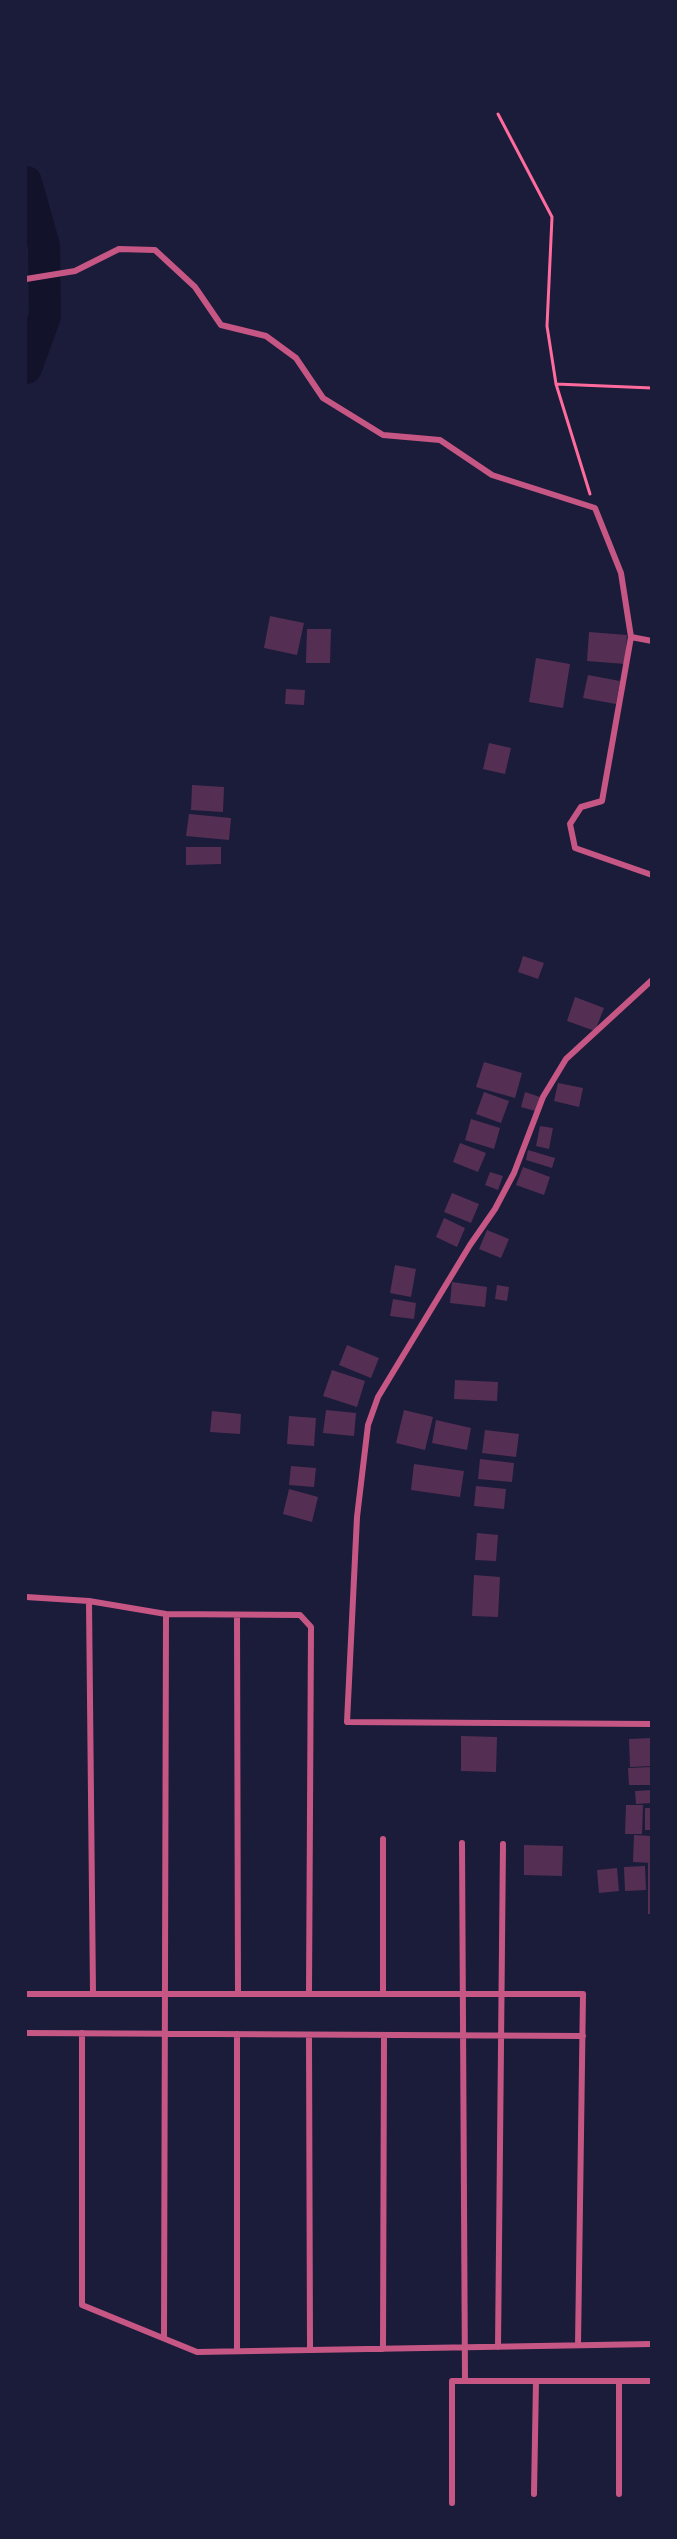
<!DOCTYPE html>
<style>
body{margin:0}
#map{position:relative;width:677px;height:2539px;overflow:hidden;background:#1b1b3a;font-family:"Nunito Sans",sans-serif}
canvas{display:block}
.frame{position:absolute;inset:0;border:27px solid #1b1b3a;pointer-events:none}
</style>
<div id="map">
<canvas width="677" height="2539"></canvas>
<div class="frame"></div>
</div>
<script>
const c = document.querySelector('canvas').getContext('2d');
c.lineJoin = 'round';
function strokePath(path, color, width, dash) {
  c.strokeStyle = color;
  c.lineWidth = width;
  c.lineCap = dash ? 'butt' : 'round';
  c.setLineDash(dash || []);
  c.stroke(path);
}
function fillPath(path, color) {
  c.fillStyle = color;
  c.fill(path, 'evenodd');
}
const river = new Path2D(`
 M26,182L44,246L45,316L26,368`);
const building = new Path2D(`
 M270,616L304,623L297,655L264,648Z
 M307,629H331L330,663H306Z
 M589,632L627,635L625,664L587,661Z
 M536,658L570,664L563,708L529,702Z
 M588,675L620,681L616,704L583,698Z
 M286,689L305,690L304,705L285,704Z
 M489,743L511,748L505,774L483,769Z
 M192,785L224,787L223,812L191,810Z
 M189,814L231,818L229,840L186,836Z
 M186,847H221V864L186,865Z
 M523,956L544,963L538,979L518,972Z
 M575,997L604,1008L595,1031L567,1021Z
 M484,1062L522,1073L515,1098L476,1087Z
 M558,1083L583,1088L579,1107L554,1101Z
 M484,1092L509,1101L501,1123L476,1114Z
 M525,1092L540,1097L535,1111L521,1107Z
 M471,1119L500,1128L494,1149L465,1140Z
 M540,1126L553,1128L549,1149L536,1146Z
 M460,1143L486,1153L478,1172L453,1162Z
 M528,1150L555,1158L552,1168L526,1160Z
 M523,1167L550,1177L544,1195L516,1185Z
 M490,1172L503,1176L498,1190L485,1185Z
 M452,1193L479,1204L471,1223L444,1212Z
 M444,1218L465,1228L457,1247L436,1237Z
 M487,1230L509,1239L501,1258L479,1249Z
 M395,1265L416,1269L411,1297L390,1293Z
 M452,1282L487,1287L485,1307L450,1303Z
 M497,1285L509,1287L507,1301L495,1299Z
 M393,1299L416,1303L414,1319L390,1316Z
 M347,1345L379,1358L371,1378L339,1365Z
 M332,1370L365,1381L357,1407L323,1396Z
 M455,1380L498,1382L497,1401L454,1399Z
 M326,1410L356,1413L354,1436L323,1433Z
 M404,1410L433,1417L425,1450L396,1443Z
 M212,1411L241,1414L240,1434L210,1432Z
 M289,1416L316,1418L314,1446L287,1444Z
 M436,1420L471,1428L467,1450L432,1443Z
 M485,1430L519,1434L516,1457L482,1453Z
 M480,1459L514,1463L512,1482L478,1479Z
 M414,1464L464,1471L460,1497L411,1490Z
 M291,1466L316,1468L314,1487L289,1485Z
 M476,1486L506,1489L504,1509L474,1506Z
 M289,1489L318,1497L312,1522L283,1514Z
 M477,1533L498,1535L496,1561L475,1560Z
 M474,1575L500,1577L498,1617L472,1616Z
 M461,1736L497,1737L496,1772L461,1771Z
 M652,1738V1766L630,1767L629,1739Z
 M652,1767V1785H629L628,1768Z
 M652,1790V1803L636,1804L635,1791Z
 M626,1805H643L642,1834H625Z
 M645,1808H652V1830H645Z
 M634,1835L652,1836V1863L633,1862Z
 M524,1845L563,1846L562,1876L524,1875Z
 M648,1863H652V1914H648Z
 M645,1866L646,1890L625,1891L624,1867Z
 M617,1868L619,1891L599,1893L597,1870Z`);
const path = new Path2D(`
 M498,114L552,217L547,326L556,384
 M590,494L556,384L652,388`);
const minor = new Path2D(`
 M26,279L75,271L119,249L155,250L195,287L221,325L266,336L296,358L323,398L383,435L440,440L492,475L595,508L621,573L631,637L602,801L581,807L570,824L575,848L652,875
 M631,637L652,641
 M652,980L566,1059L543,1097L514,1173L495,1209L470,1245L378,1397L368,1425L357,1517L347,1722L652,1724
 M26,1597L89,1601L166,1614L300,1615L311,1627L309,1994
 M89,1601L93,1994
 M237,1615L238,1994
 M383,1839V1994
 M462,1843L465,2381H652
 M26,1994H583L578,2345
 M26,2033L583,2036
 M82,2033V2305L197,2352L652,2344
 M237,2034V2351
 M309,2035L310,2350
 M164,2338L166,1614
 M498,2347L503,1844
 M383,2349L384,2035
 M619,2381V2494
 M534,2494L536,2381
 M452,2503V2381H465`);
strokePath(river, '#12122b', 32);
fillPath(building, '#542f53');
strokePath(path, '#ff6b9d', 3);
strokePath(minor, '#c65784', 6);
</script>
